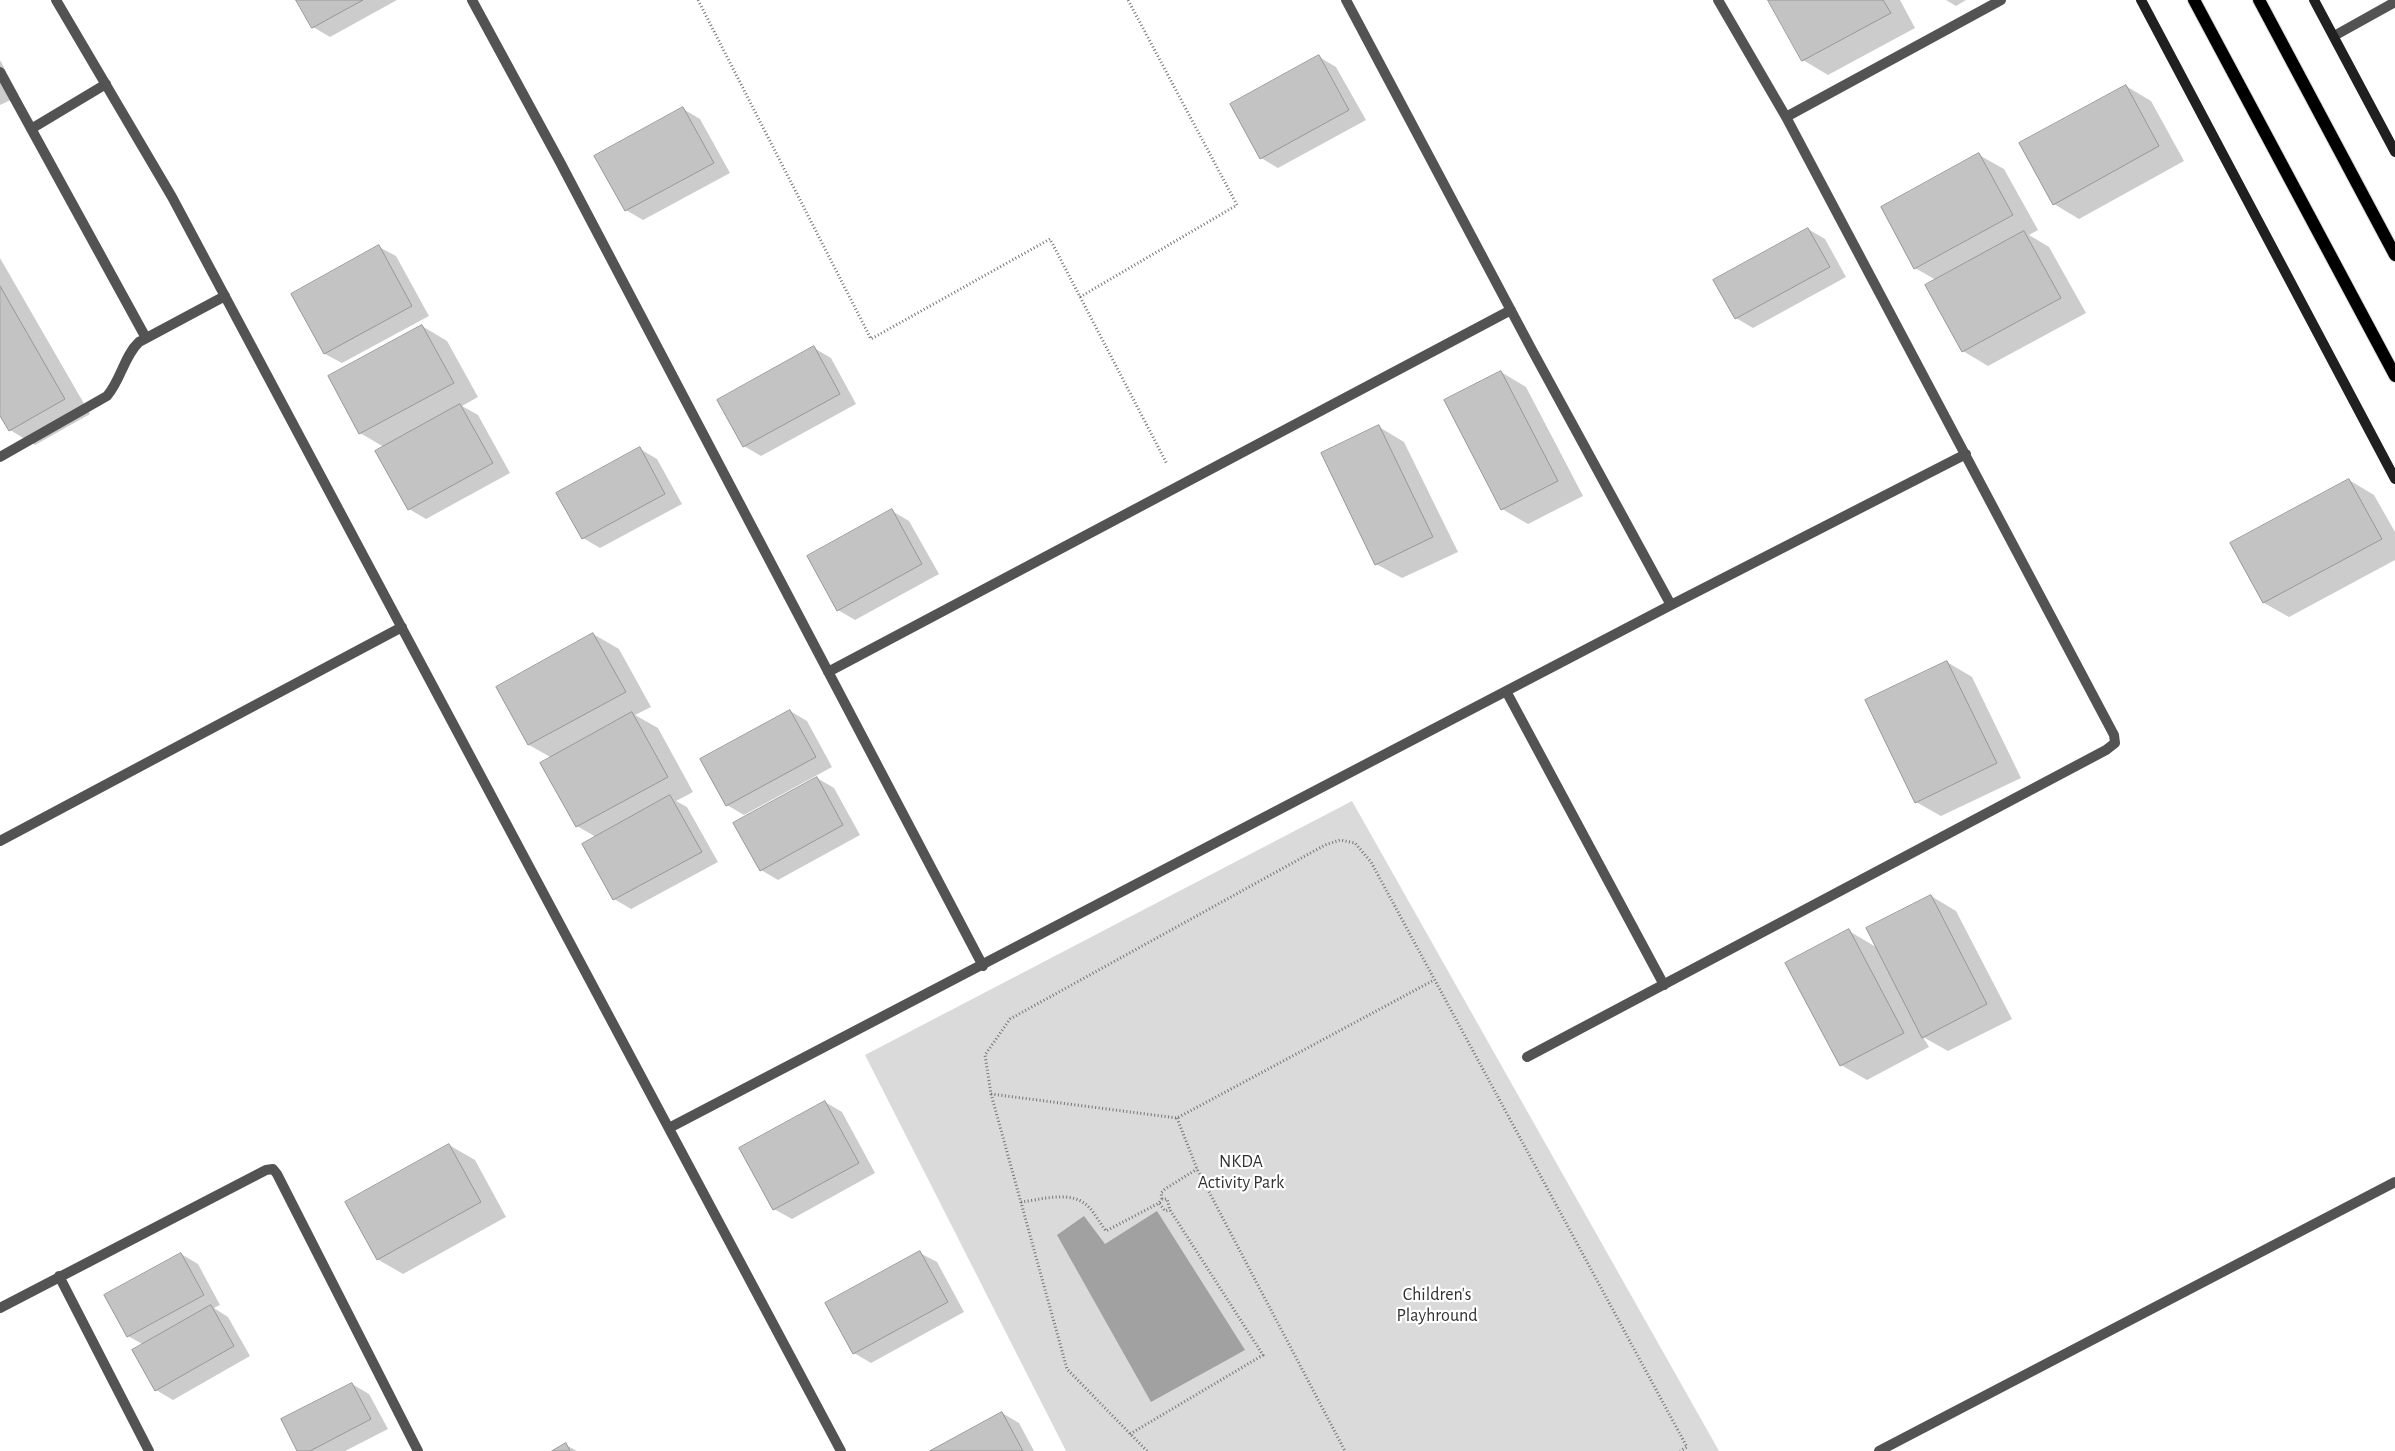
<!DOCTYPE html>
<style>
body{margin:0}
canvas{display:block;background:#fff}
</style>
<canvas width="2395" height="1451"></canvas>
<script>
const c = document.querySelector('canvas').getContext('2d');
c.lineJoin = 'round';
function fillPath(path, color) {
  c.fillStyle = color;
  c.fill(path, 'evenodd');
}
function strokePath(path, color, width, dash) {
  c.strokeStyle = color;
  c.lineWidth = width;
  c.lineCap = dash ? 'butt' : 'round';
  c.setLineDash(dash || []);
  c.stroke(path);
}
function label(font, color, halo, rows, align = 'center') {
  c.font = font + ' "Alegreya Sans",sans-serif';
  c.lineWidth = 4.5;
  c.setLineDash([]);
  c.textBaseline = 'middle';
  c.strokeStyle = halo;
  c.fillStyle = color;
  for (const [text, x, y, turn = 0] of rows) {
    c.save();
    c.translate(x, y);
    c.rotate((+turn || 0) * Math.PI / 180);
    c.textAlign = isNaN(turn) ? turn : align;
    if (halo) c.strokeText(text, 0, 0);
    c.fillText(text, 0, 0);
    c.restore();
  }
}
const green = new Path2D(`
 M1352,801L1719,1451H1066L865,1055Z`);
const water = new Path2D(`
 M1157,1211L1245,1350L1151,1402L1057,1235L1084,1216L1105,1244Z`);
const shadow = new Path2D(`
 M298,0H397L330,37L313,27Z
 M1770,0H1900L1915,28L1828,75L1803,60Z
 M1946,0H1966L1956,6Z
 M1319,57L1336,67L1366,120L1278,168L1261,158Z
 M0,60L19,96L0,105Z
 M2126,86L2151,101L2184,161L2079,219L2054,204Z
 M683,109L700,119L730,173L643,220L626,210Z
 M1979,155L2004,169L2038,230L2029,235L2049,247L2086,313L1988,366L1963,351L1936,280L1915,268Z
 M1808,229L1825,239L1846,277L1753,328L1736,318Z
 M379,247L396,256L429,316L342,363L325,354L292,294Z
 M0,258L90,414L35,445L10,430L0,413Z
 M422,326L447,341L478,397L462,406L478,415L510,473L426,519L409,509L384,447L360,433Z
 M814,348L831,358L856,404L761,456L744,446Z
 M1501,372L1526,387L1583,496L1528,524L1502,509Z
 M1379,427L1404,442L1458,552L1402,578L1376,564Z
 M640,449L657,459L682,504L600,548L583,538Z
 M2349,480L2374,495L2395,532V560L2289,617L2264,603Z
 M892,511L909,521L939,574L855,620L838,610Z
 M593,634L619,649L651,707L635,715L658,728L693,792L676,801L687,807L718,862L631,909L614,899L584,844L596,837L577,826L552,758L529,745L498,687Z
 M1947,662L1972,677L2021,778L1941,816L1916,802Z
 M790,711L807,721L832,767L744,815L727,805Z
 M817,778L834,788L860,835L778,880L761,870Z
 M1931,896L1956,911L2012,1019L1948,1051L1923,1037L1929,1047L1867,1080L1841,1065L1849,931L1876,947Z
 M825,1102L842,1112L875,1173L792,1219L774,1209Z
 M449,1145L475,1160L506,1217L403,1274L377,1259Z
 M920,1253L937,1262L964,1312L871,1363L854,1353Z
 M181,1254L198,1264L220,1305L214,1308L228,1317L250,1356L173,1400L156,1390L144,1345L128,1336Z
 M352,1384L369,1394L388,1429L345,1451H299Z
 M1002,1413L1019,1423L1034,1451H933Z
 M566,1445L577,1451H555Z`);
const building = new Path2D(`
 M296,0H363L312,28Z
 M1768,0H1883L1891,13L1802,61Z
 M1319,55L1349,110L1260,159L1230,104Z
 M2126,85L2159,146L2053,205L2019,143Z
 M683,107L714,163L625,211L594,156Z
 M1979,153L2013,215L1914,269L1881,207Z
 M1808,228L1830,267L1735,319L1713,280Z
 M2024,231L2061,298L1962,352L1925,285Z
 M379,245L412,306L324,354L291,294Z
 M0,286L65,399L9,431L0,416Z
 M422,325L454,383L359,434L328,376Z
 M814,346L840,394L743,447L717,400Z
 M1501,371L1558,481L1501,510L1444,400Z
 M460,404L493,463L408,510L375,451Z
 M1379,425L1433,537L1375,565L1321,453Z
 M640,447L665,494L582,539L556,493Z
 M2349,479L2382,539L2263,603L2230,543Z
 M892,509L922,564L837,611L807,556Z
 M593,633L626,692L528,745L496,687Z
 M1947,661L1997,763L1915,803L1865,700Z
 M790,710L816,757L726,806L700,759Z
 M632,712L668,777L576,827L540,763Z
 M817,777L843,825L760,871L733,823Z
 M670,795L702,852L613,900L582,844Z
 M1931,895L1987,1004L1922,1038L1866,928Z
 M1849,929L1904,1033L1840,1066L1785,963Z
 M825,1101L859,1163L773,1210L739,1148Z
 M449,1144L481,1202L377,1260L345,1202Z
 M920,1251L948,1302L853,1354L825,1303Z
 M181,1253L204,1295L127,1337L104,1295Z
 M211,1305L234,1346L155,1391L132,1350Z
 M352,1383L371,1419L310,1451H297L281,1419Z
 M1002,1412L1023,1451H930Z
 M566,1443L570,1451H552Z`);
const path = new Path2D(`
 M698,0L871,339L1050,239L1167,464
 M1080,297L1237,205L1128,0
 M991,1094L1177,1118L1434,980
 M1177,1118L1197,1169L1345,1451
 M1162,1199L1161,1193L1165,1189L1197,1169
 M1021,1202C1040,1200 1067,1191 1084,1203C1093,1209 1099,1222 1106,1231L1159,1203L1165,1211L1170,1210
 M1130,1434L1263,1355L1170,1210L1167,1199H1162L1159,1203
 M1147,1451L1067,1369L991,1094L985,1055L1010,1019L1325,845L1340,840L1355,843L1371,862L1687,1447L1680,1451`);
const lane = new Path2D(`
 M0,72L146,338
 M31,129L106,84
 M0,457L107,396C121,380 124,356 139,342L225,296`);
const street = new Path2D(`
 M56,0L172,197L841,1451
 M472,0L560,162L983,966
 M1346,0L1532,350L1671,605
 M2334,36L2395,2
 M1786,117L2001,0
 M828,672L1511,310
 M1506,691L1664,985
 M0,841L402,627
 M1527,1057L2106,750L2115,743L2114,735L1786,117L1718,0
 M669,1128L1671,605L1966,454
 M59,1276L149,1451
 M0,1308L266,1170L273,1169L277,1174L418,1451
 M1879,1451L2395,1182`);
const secondary = new Path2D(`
 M2141,0L2395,479
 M2314,0L2395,152`);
const primary = new Path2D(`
 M2194,0L2395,376
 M2259,0L2395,255`);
const parkNames = [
 ["NKDA",1241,1162],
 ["Activity Park",1241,1183],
 ["Children's",1437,1295],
 ["Playhround",1437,1316]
];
fillPath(green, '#dadada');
fillPath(water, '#a1a1a1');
fillPath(shadow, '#0003');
fillPath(building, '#c3c3c3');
strokePath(building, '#979797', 1);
strokePath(primary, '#dbdbdb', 14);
strokePath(path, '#757575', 3, [1, 2.5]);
strokePath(lane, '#535353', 10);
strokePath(street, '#535353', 10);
strokePath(secondary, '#202020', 10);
strokePath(primary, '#000', 12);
label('18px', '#313131', '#fff', parkNames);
</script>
